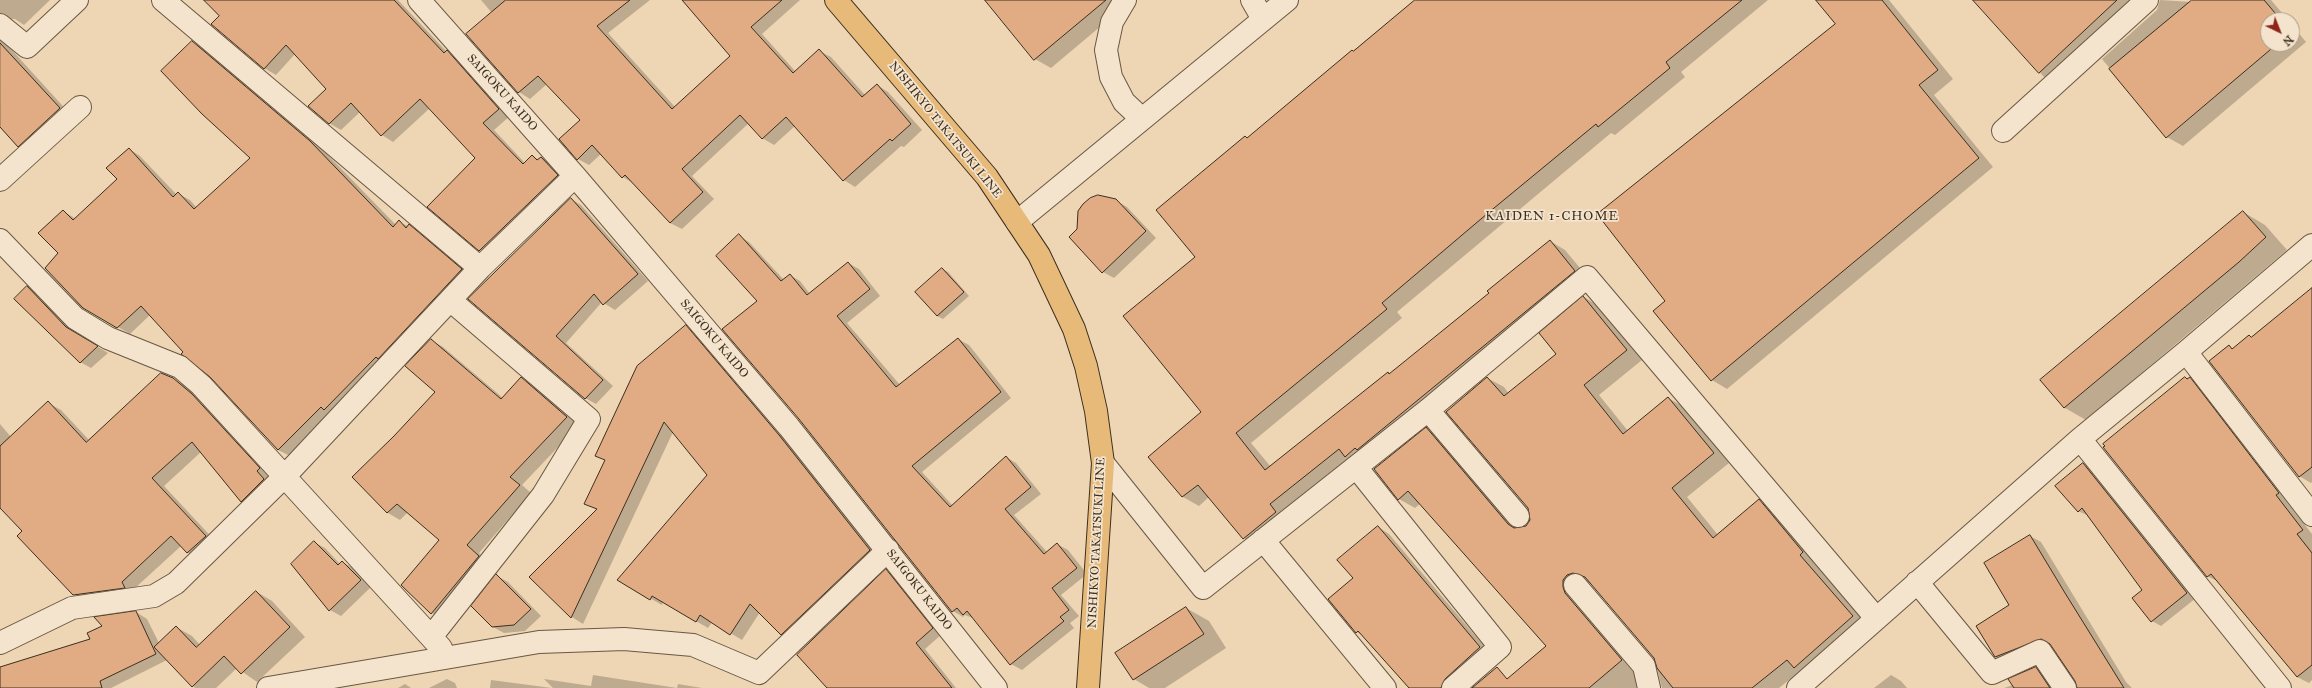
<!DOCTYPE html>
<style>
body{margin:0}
#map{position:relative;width:2312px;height:688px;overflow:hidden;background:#eed5b3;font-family:"IM FELL Great Primer",serif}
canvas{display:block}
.north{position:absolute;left:2260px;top:12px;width:40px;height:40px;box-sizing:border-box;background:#f4e4ce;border:1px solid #aa9c88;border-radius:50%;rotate:137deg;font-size:11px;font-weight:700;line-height:16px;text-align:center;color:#3b2f1f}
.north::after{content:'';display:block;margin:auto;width:14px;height:18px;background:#8f2418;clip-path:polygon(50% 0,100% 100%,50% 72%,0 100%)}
</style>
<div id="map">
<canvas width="2312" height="688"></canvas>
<div class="north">N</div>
</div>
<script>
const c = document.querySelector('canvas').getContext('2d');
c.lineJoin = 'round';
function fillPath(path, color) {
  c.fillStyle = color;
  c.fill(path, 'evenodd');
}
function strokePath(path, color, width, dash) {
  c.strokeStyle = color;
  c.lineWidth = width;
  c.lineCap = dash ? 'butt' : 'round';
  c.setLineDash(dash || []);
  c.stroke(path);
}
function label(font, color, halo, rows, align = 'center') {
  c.font = font + ' "IM FELL Great Primer",serif';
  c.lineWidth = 3.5;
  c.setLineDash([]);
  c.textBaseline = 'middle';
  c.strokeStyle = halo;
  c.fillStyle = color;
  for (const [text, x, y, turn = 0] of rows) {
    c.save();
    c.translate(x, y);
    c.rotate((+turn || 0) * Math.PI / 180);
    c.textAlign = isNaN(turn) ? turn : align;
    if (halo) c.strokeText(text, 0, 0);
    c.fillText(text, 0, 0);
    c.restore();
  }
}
const shadow = new Path2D(`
 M0,0H50L24,25L15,19H8L0,28Z
 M205,0H398L446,51L459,58L510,116L494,130L525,163L533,156L539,160L541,158L553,165L569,183L492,257L480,250L428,207L476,158L430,108L393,142L382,135L360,112L341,130L329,123L328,89L295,54L276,75L264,68Z
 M481,0H650L608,33L675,107L731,56L684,0H800L762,34L796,72L819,51L831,57L865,95L877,85L888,92L922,130L904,147L901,146L855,187L844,180L795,126L774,145L762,138L749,123L692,176L714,199L682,229L670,223L633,183L623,177L601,154L589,165L578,159L581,120L547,84L530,99L519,92L492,13Z
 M986,0H1132L1051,68L1035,59Z
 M1415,0H1768L1681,72L1685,77L1615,135L1611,133L1397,312L1402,318L1251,443L1271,467L1390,375L1490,293L1550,241L1565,250L1590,280L1259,547L1244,538L1209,497L1199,506L1183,497L1149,457L1202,412L1197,257L1248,139Z
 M1817,0H1889L1953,79L1934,95L1993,167L1727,389L1712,380L1667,301L1837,24Z
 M1974,0H2154L2059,86L2044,77Z
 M2160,0L2192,2L2194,0H2271L2288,20H2268V44H2292V25L2306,42L2183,146L2167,137L2102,59L2157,10Z
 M0,37L71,115L31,153L19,146L0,125Z
 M192,42L204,49L322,149L396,225L399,222L421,232L473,276L290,456L278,450L211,376L185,352L150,315L130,334L84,307L59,253L63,211L76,219L118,179L129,149L140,156L177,195L179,194L190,200L197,208L251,158Z
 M571,199L581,205L648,281L615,310L602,302L566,343L613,386L596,404L585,398L470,299Z
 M1115,200L1127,207L1156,238L1114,278L1103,272Z
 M2243,212L2265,225L2287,250L2086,420L2065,408L2042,380Z
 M739,236L749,242L784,280L790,275L800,281L810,294L848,263L859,269L880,296L847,323L900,385L958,339L969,345L1011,398L922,472L953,506L1006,457L1016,463L1041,494L1014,515L1047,552L1057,544L1068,550L1087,574L1061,595L1079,616L1070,623L1074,628L1022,670L1011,664L975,619L965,615L963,617L953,611L758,301Z
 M943,269L948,272L969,296L943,319L937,316Z
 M27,287L38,294L77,334L108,353L91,368L80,362Z
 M1584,297L1600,307L1642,360L1599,395L1628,431L1668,398L1684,407L1729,463L1687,497L1718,535L1759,501L1775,510L1819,561L1815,564L1869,625L1810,676L1800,671L1779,688H1662L1654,657L1591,583L1583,584L1650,688H1499L1547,646L1421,503L1415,508L1399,499L1375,469L1426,428L1442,438L1520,529L1527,526L1531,514L1487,378L1504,387L1509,394L1558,354Z
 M2312,301V482L2311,483L2299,476L2229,347L2234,349Z
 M686,326L697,333L791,443L881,557L793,641L781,634L760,612L742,640L712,622L708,628L663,602L662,605L618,580L709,475L673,432L583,624L572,617L531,577L597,510L586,503L606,461L597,456Z
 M431,340L443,347L503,398L521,379L534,386L579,425L522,485L531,493L479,553L490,564L444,620L432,613L440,540L408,512L400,520L388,513L353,477L395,437L436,391Z
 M2190,378L2201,385L2290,500L2287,502L2312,534V680L2309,683L2297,677L2219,582L2207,576L2188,380Z
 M173,379L187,387L205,403L272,476L254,509L241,501L201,452L164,486L218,544L201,560L188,553L181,546L134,589L87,602L74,594L23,531L0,506V424L11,437L48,403L61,410L89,440Z
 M2083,464L2093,470L2196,598L2161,626L2152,621L2143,590L2089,516L2078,511Z
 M1378,527L1389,534L1489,652L1441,688H1410L1365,637L1357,632L1360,576Z
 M2030,536L2041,542L2126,682L2132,688H2078L2076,681L2051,645H2046L2007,663L1996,657L1977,626L2011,606Z
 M314,542L325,548L340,564L342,562L353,568L371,587L341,616L330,610Z
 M886,571L896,576L942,634L925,649L956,688H828Z
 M497,576L508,582L541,616L525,631L504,633L493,627Z
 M257,592L272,601L305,637L257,682L237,668L216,688H195L167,660L111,688H0V668L91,640L136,612L147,619L159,643L176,627L192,636L200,645Z
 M1186,608L1209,621L1226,648L1165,688H1149L1134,679Z
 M2036,668L2046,674L2056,688H2004L2013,685Z
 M593,675L677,688L678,684L702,688H553L544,679L591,686Z
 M1891,675L1901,681L1907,688H1874Z
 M447,679L455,683L457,688H429Z
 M491,680L552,688H490Z
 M405,684L411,688H398Z`);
const building = new Path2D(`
 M204,0H394L444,53L447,50L499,109L483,123L523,164L532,155L537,160L541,157L558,175L479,251L427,207L475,158L420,99L381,136L351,103L329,124L308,106L326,89L286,45L264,69L211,24L219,16Z
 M506,0H630L597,26L672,109L730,56L682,0H782L751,27L793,73L819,49L862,97L877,84L911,124L892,141L890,139L843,181L786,117L762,139L740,115L682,169L703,192L670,223L625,175L622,178L592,145L577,160L559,139L580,120L538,76L518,93L466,34Z
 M985,0H1106L1034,60Z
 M1415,0H1742L1666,62L1670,68L1598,127L1596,124L1488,213L1382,303L1387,309L1236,433L1265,470L1388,372L1389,374L1489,293L1487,291L1550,240L1575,271L1357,450L1355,448L1345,457L1339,449L1270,504L1276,512L1243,539L1198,485L1182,497L1148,457L1201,412L1123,316L1195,257L1156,210L1245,136L1247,138L1352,50L1353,51Z
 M1816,0H1882L1938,70L1919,85L1979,158L1711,381L1653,311L1665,301L1597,214L1835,24Z
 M1973,0H2117L2039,73Z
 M2192,0H2264L2281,20H2268V44H2277L2166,138L2109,69Z
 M192,41L310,141L393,227L399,220L406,228L409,224L462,269L378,359L376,357L324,410L321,407L278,450L210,377L181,354L183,352L141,306L117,328L83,308L45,268L58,253L38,233L63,210L73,220L117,179L106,168L129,148L173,197L178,192L194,209L250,158L202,114L161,71Z
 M0,43L60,108L18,147L0,127Z
 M1098,195L1116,199L1146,231L1102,273L1069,237L1077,229L1078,211L1083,204L1090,198Z
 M571,198L638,274L603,305L594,294L556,336L603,380L585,399L468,299Z
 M2243,211L2266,237L2239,262L2064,408L2040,380Z
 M739,234L781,281L790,274L807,295L848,262L870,289L837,316L896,387L958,338L1001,392L912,466L950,507L1006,456L1031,487L1005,509L1044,554L1057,543L1077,568L1052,588L1069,610L1060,617L1064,621L1010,665L967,611L963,615L957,608L952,612L799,419L722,329L757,301L716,256Z
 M942,268L964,292L937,316L915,292Z
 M27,286L66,327L98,346L80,363L14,299Z
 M2312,288V467L2299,477L2209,361L2229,345L2232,349L2249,335L2251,337Z
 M1583,296L1627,350L1584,385L1623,434L1668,397L1714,453L1672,488L1713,538L1759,499L1803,552L1800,555L1853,616L1794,668L1787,660L1752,688H1673L1657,668L1654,658L1585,577L1573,573L1567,575L1563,580V587L1565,593L1622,660L1589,688H1472L1497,667L1507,679L1546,646L1408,491L1398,500L1374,469L1426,427L1508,524L1514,528L1526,526L1530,520L1528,508L1446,412L1487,377L1504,396L1556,354L1539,333Z
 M686,325L779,435L870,550L781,635L750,604L730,635L700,615L696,622L652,596L650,600L617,580L707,475L664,422L571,618L529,577L597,509L584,504L605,460L595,456L637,366Z
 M431,339L501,399L521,377L567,417L510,477L520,485L467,545L479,556L431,614L401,585L439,540L397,504L387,513L352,477L394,436L435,392L405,366Z
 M161,373L173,378L192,394L260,468L257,471L264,479L241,502L192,442L152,478L206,536L187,553L171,536L122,582L125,588L73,595L17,536L22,531L0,508V446L48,401L86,442Z
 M2185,377L2187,379L2190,377L2279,493L2276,495L2303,530L2297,534L2312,553V665L2297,677L2211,574L2207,577L2103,447L2105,446L2103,444Z
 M2083,463L2187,593L2151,622L2132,598L2142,590L2082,508L2078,512L2055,486Z
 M1378,526L1480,647L1445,679L1441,688H1409L1358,631L1356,633L1328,599L1353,578L1337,560Z
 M2030,535L2065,593L2124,688H2077L2075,681L2050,644L2041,639L1995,657L1976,626L2009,605L1984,563Z
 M314,541L338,565L342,561L361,580L329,611L291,564Z
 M886,569L933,628L916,643L952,688H827L797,655Z
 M496,574L531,609L514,625L492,627L471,606Z
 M256,591L290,627L241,674L224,656L192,687L154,647L176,626L196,647Z
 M1186,607L1204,634L1133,680L1115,653Z
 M136,611L156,654L100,681L102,688H0V667L90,639L87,633L102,626L94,617Z
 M2036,667L2050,688H2014L2008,679Z`);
const minor = new Path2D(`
 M163,0L480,268
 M419,0L575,176L789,427L996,688
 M1125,0L1112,22L1106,50L1111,77L1124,102L1142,119
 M1252,0L1263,19
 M0,25L27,47L77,0
 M2003,131L2147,0
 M0,180L80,107
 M1017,222L1287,0
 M0,240L75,318L108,338L180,367L201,385L431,637
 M2186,352L2312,515
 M1428,410L1518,516
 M2080,439L2280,688
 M1103,463L1203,588L1428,410L1587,277L1876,618
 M1356,467L1500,647L1453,688
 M1263,540L1385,688
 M1917,582L1992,673L2040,651L2065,688
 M1575,585L1644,666L1649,688
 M0,643L72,608L154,596L176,583L284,477L480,268L575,176
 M441,648L431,637L543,495L589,419L450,300
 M268,688L539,642L624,639L693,645L759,673L888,550
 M1798,688L2080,439L2186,352L2312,245`);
const major = new Path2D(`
 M836,0L987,177L1039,255L1074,329L1086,366L1096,411L1103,463L1088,688`);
const streetNames = [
 ["SAIGOKU KAIDO",502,93,48],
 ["NISHIKYO TAKATSUKI LINE",945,130,51],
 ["SAIGOKU KAIDO",714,339,50],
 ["NISHIKYO TAKATSUKI LINE",1097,543,-87],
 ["SAIGOKU KAIDO",919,590,52]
];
const neighbourhoodNames = [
 ["KAIDEN 1-CHOME",1552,217]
];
fillPath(shadow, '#0003');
fillPath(building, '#e1ac83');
strokePath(building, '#3b2f1f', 1);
strokePath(minor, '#685844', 24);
strokePath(major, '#3b2f1f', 24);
strokePath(minor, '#f4e4ce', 22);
strokePath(major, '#e7ba7a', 22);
label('12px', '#3b2f1f', '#f4e4ce', streetNames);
c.letterSpacing = '1px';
label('13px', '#3b2f1f', '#f4e4ce', neighbourhoodNames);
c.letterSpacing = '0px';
</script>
